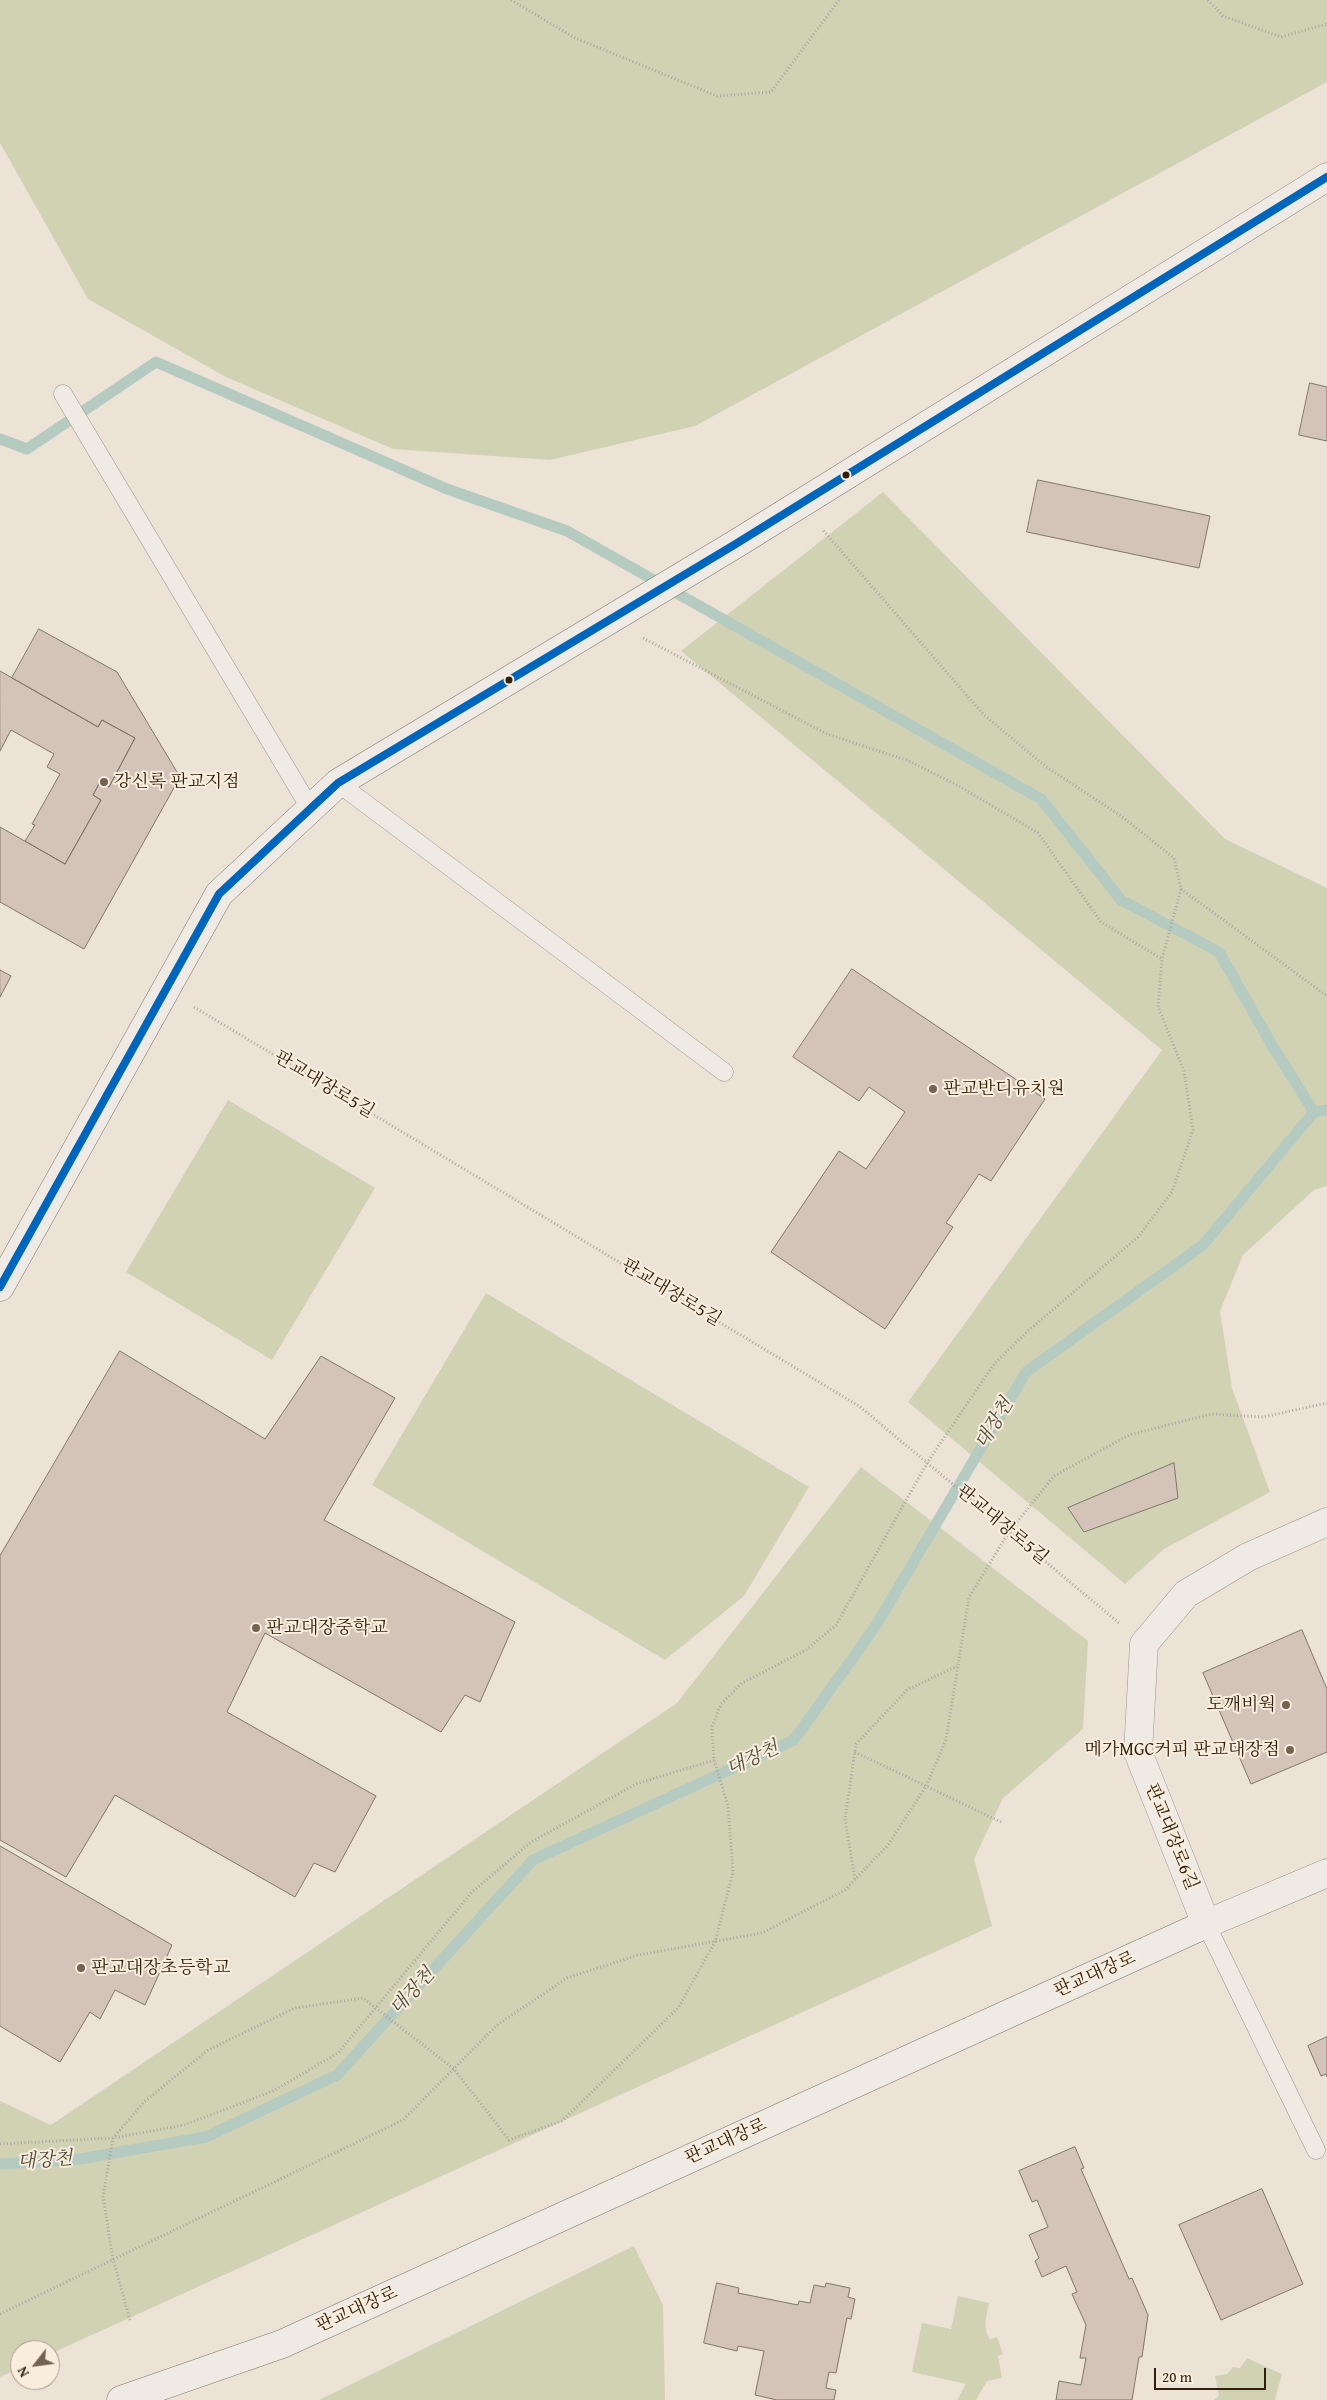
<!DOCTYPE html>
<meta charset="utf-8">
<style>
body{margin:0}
#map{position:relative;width:1327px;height:2400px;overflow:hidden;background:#ece3d6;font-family:"Gentium Book Plus",serif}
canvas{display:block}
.north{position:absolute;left:10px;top:2340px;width:50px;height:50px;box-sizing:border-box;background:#f9edde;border:1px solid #a99b8a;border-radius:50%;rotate:240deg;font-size:14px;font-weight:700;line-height:20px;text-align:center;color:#311f0b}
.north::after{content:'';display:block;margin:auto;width:18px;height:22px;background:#726452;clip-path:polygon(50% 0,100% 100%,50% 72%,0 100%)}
.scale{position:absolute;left:1154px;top:2368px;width:112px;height:22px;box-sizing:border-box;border:2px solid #311f0b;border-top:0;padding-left:6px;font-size:15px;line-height:18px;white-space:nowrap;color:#311f0b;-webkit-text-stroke:4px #f9edde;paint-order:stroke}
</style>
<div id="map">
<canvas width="1327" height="2400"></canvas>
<div class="north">N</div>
<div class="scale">20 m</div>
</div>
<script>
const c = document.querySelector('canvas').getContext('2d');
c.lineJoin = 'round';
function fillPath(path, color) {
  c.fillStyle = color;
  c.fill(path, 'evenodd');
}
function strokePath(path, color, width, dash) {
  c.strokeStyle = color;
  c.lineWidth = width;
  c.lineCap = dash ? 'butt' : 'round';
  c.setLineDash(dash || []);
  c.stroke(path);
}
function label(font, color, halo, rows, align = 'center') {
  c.font = font + ' "Gentium Book Plus","Noto Serif KR",serif';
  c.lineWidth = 4;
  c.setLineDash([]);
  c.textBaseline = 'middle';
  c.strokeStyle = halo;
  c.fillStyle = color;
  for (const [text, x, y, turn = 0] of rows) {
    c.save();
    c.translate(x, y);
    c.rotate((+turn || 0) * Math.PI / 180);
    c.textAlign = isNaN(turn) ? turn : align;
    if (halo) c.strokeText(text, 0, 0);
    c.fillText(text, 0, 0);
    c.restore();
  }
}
const green = new Path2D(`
 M0,0H1327V82L695,426L550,460L393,449L226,377L88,299L0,143Z
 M883,492L1225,839L1327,888V1186L1314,1190L1243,1255L1220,1311L1232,1388L1270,1492L1164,1549L1125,1584L908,1402L1162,1050L681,651Z
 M228,1100L375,1188L272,1360L126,1272Z
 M486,1293L809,1487L744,1596L665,1660L372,1485Z
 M861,1467L1088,1641L1083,1729L1003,1798L974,1859L992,1926L50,2354V2350H20V2368L0,2377V2101L51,2125L677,1703Z
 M634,2246L663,2305L665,2400H319Z
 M958,2296L989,2303C987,2314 982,2329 990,2339L997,2337L1003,2354L998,2356L1002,2378L987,2381L976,2400H957L966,2384L912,2372L922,2323L951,2329Z
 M1247,2358L1282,2374L1275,2400H1214L1219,2396L1215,2376L1227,2374L1233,2367L1240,2368Z`);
const stream = new Path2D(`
 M0,439L27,449L156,362L447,489L567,531L1041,799L1121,900L1219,952L1273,1047L1314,1112
 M0,2164L80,2159L206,2137L337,2075L533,1860L794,1740L875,1627L1026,1372L1203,1245L1314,1112L1327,1110`);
const building = new Path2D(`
 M1310,383L1327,387V441L1299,435Z
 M1038,480L1210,516L1199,568L1027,532Z
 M39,629L117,672L180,777L84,949L0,902V827L65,864L101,800L93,795L100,782L109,787L135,738L102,720L98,727L12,678Z
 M0,671L98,727L102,720L135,738L109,787L100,782L93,795L101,800L65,864L25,841L35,825L32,824L60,774L47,767L54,754L11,730L0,751Z
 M852,969L1045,1099L991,1181L979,1174L946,1223L953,1227L885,1329L771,1252L839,1151L866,1169L905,1112L869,1087L859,1101L793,1057Z
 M0,970L11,976L0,997Z
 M120,1351L265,1439L321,1356L395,1398L324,1520L515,1622L480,1702L465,1695L441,1732L265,1633L227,1712L376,1796L335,1872L314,1863L295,1897L115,1795L66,1877L0,1840V1556Z
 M1174,1463L1178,1498L1084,1532L1068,1508Z
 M1302,1630L1327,1689V1752L1251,1784L1203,1673Z
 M0,1846L172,1945L145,2005L115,1990L100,2019L90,2012L60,2062L0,2026Z
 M1327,2037V2077L1326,2074L1321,2076L1308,2046Z
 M1075,2147L1084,2168L1081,2169L1129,2279L1132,2278L1148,2315L1142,2357H1139L1132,2400H1056L1059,2381L1081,2385L1086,2358H1080L1086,2325L1072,2294L1077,2292L1066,2266L1042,2277L1035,2261L1039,2258L1029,2235L1048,2227L1037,2200L1032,2202L1019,2171Z
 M1262,2189L1303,2284L1221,2320L1179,2225Z
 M717,2283L739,2288L738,2293L798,2305L799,2301L810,2303L814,2285L825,2287L826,2283L850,2288L848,2297L855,2299L851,2319L847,2318L836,2373L829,2372L826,2388L836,2390L834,2400H777L755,2395L764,2351L738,2346L737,2351L704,2343Z`);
const path = new Path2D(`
 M511,0L575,38L717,96L771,92L839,0
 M1208,0L1223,16L1281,37L1327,24
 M643,638L827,734L909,761L957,785L1038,833L1101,922L1162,959
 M1181,889L1327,996
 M194,1007L859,1406L1119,1623
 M855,1752L1001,1822
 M855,1879L845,1819L856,1744L907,1690L957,1666
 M0,2144L113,2138L184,2125L273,2091L338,2053L472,1892L531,1842L636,1784L714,1760
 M0,2314L403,2120L497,2025L567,1978L638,1955L762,1933L845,1890L888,1845L926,1786L946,1740L969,1597L1009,1532L1054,1476L1129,1435L1211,1414L1263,1417L1327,1403
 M130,2320L113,2259L103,2197L113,2138L144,2102L208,2050L295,2008L363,1998L454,2069L509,2140L562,2121L678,2008L715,1942L733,1872L728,1806L714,1760L712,1727L721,1704L742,1683L806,1650L836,1625L927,1463L994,1364L1028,1331L1138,1237L1172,1192L1193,1130L1184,1071L1158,1007L1162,959L1181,889L1174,858L1121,816L1045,766L983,714L822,529`);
const lane = new Path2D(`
 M63,394L310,808
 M338,783L724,1072
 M1206,1924L1316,2150`);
const street = new Path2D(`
 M1206,1924L1138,1752L1144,1644L1186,1594L1248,1557L1327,1522`);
const secondary = new Path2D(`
 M0,1287L219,894L338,783L734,545L1327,177
 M121,2400L282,2344L1206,1924L1327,1873`);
const bus1 = new Path2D(`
 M0,1287L219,894L338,783L734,545L1327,177`);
const markers = [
 [846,475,4.5,"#311f0b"],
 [509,680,4.5,"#311f0b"],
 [104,782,5,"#726452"],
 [933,1089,5,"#726452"],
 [256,1628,5,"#726452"],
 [1286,1705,5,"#726452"],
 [1290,1750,5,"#726452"],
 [81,1968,5,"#726452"]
];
const poiNames = [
 ["강신록 판교지점",114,782],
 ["판교반디유치원",943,1089],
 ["판교대장중학교",266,1628],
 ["도깨비웍",1276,1705,"right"],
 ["메가MGC커피 판교대장점",1280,1750,"right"],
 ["판교대장초등학교",91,1968]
];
const streetNames = [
 ["판교대장로5길",324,1085,31],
 ["판교대장로5길",671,1293,31],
 ["판교대장로5길",1002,1525,40],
 ["판교대장로6길",1171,1837,68],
 ["판교대장로",1095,1975,-24],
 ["판교대장로",726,2142,-24],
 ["판교대장로",357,2310,-24]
];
const waterNames = [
 ["대장천",995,1424,-59],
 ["대장천",753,1759,-25],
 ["대장천",413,1992,-48],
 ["대장천",45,2161,-4]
];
fillPath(green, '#d1d2b4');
strokePath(stream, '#b5cac0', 11);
fillPath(building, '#d3c3b8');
strokePath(building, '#7f776d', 1);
strokePath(lane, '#999288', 19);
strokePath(street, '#999288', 29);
strokePath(secondary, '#7f776d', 29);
strokePath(path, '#aba59e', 3, [1, 2.5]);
strokePath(lane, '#efebe4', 18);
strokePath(street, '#efebe4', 28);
strokePath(secondary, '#efebe4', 28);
strokePath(bus1, '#0065bd', 8);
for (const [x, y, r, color] of markers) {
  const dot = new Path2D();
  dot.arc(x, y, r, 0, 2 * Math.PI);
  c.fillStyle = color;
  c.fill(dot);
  strokePath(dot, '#f9edde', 2);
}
label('18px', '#311f0b', '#f9edde', poiNames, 'left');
label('18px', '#311f0b', '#f9edde', streetNames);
label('italic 19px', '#514f3e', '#f9edde', waterNames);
</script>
